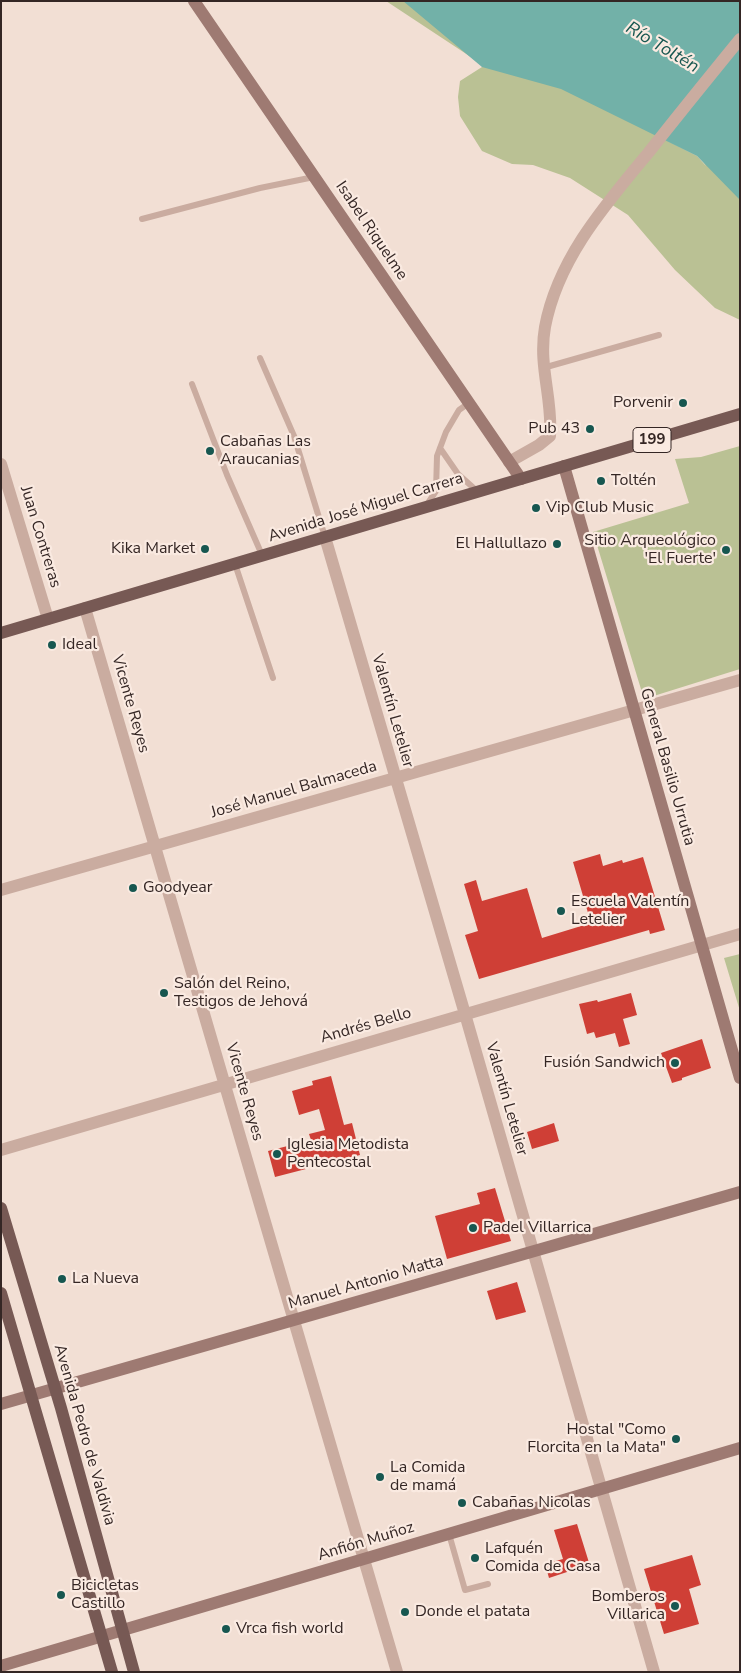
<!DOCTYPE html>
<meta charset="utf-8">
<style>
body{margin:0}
#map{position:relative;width:741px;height:1673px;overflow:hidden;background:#f2dfd4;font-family:"Nunito Sans",sans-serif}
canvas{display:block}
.frame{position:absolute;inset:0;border:2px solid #342624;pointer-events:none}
</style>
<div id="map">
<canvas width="741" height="1673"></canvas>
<div class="frame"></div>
</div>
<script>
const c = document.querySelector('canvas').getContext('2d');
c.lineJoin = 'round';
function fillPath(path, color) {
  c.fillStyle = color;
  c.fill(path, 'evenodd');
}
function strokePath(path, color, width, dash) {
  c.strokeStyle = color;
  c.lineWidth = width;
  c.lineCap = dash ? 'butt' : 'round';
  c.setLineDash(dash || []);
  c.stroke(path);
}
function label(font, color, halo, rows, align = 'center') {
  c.font = font + ' "Nunito Sans",sans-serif';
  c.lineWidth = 4.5;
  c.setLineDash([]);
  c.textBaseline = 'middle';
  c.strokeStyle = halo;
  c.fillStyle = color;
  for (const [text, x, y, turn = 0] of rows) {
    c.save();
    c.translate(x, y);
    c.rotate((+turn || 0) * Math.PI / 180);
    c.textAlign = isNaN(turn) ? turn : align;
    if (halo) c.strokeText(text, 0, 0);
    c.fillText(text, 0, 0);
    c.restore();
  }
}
const green = new Path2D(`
 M386,1H738L740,4V320L715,308L675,270L628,215L570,178L533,165L512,164L482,151L460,116L458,97L460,81L482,67H486ZM642,128L690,140L706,166L697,156Z
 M740,446V669L644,699L593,532L689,503L675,459L701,457Z
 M740,954V1011L724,958Z`);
const water = new Path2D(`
 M403,1H740V200L697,156L561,89L482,67Z`);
const building = new Path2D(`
 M600,854L603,866L622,860L623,863L643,857L665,930L650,934L649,930L479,979L465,935L478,931L464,884L476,880L482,901L527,888L542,938L591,923L573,862Z
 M631,993L637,1015L623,1019L630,1044L619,1047L615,1033L596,1038L594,1032L587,1034L579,1004L597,1000L598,1002Z
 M702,1039L711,1068L682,1078V1080L672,1083L661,1053Z
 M331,1076L344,1125L352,1123L360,1155L275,1177L268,1151L311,1140L309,1134L325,1130L319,1109L299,1115L292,1091L313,1085L312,1081Z
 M554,1123L559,1141L532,1149L527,1132Z
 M495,1188L511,1241L447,1259L435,1216L480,1204L477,1193Z
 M517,1282L526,1312L496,1320L487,1291Z
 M577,1524L591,1569L577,1573L576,1569L549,1578L545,1564L563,1559L554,1530Z
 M692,1555L701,1585L689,1589L699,1624L664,1634L644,1569Z`);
const lane = new Path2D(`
 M142,219L260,188L314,177
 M260,358L294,436L325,537
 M543,368L659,335
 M192,384L227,475L262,555
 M440,448L458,474L477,491
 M426,506L436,491L437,456L446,432L459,410L469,403
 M235,564L273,678
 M449,1534L465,1590L488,1584`);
const street = new Path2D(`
 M509,462L539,445L550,436C553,399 538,366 545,327C558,258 606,204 649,152C679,114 709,77 740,39
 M1,464L48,619
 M325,537L465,1014L654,1672
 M85,608L397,1672
 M1,890L740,680
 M1,1150L740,934`);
const secondary = new Path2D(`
 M194,1L521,479
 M564,466L740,1078
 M1,1404L740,1192
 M1,1666L740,1448`);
const primary = new Path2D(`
 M1,633L740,414
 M1,1208L61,1408L134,1672
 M1,1293L112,1672`);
const markers = [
 [683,403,5,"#175750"],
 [590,429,5,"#175750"],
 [210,451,5,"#175750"],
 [601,481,5,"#175750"],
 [536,508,5,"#175750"],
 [557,544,5,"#175750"],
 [205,549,5,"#175750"],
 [726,550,5,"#175750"],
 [52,645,5,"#175750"],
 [133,888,5,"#175750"],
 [561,911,5,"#175750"],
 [164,993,5,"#175750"],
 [675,1063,5,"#175750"],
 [277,1154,5,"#175750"],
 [473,1228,5,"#175750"],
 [62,1279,5,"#175750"],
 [676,1439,5,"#175750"],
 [380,1477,5,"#175750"],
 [462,1503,5,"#175750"],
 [475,1558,5,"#175750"],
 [61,1595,5,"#175750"],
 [675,1606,5,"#175750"],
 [405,1612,5,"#175750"],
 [226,1629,5,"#175750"]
];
const shields = [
 [652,440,38]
];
const shieldNames = [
 ["199",652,440]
];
const streetNames = [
 ["Isabel Riquelme",371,231,56],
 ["Avenida José Miguel Carrera",366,508,-17],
 ["Juan Contreras",40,537,73],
 ["Vicente Reyes",130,704,74],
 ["Valentín Letelier",392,711,74],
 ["General Basilio Urrutia",667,767,74],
 ["José Manuel Balmaceda",294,790,-16],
 ["Andrés Bello",366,1026,-16],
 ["Vicente Reyes",244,1092,74],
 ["Valentín Letelier",506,1099,74],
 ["Manuel Antonio Matta",366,1283,-16],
 ["Avenida Pedro de Valdivia",84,1435,74],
 ["Anfión Muñoz",366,1542,-17]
];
const poiNames = [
 ["Porvenir",673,403,"right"],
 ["Pub 43",580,429,"right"],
 ["Cabañas Las",220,442],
 ["Araucanias",220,460],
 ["Toltén",611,481],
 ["Vip Club Music",546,508],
 ["Sitio Arqueológico",716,541,"right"],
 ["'El Fuerte'",716,559,"right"],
 ["El Hallullazo",547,544,"right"],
 ["Kika Market",195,549,"right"],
 ["Ideal",62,645],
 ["Goodyear",143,888],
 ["Escuela Valentín",571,902],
 ["Letelier",571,920],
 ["Salón del Reino,",174,984],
 ["Testigos de Jehová",174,1002],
 ["Fusión Sandwich",665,1063,"right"],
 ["Iglesia Metodista",287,1145],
 ["Pentecostal",287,1163],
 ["Padel Villarrica",483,1228],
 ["La Nueva",72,1279],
 ["Hostal \"Como",666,1430,"right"],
 ["Florcita en la Mata\"",666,1448,"right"],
 ["La Comida",390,1468],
 ["de mamá",390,1486],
 ["Cabañas Nicolas",472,1503],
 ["Lafquén",485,1549],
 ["Comida de Casa",485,1567],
 ["Bicicletas",71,1586],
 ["Castillo",71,1604],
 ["Bomberos",665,1597,"right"],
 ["Villarica",665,1615,"right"],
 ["Donde el patata",415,1612],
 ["Vrca fish world",236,1629]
];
const waterNames = [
 ["Río Toltén",662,48,31]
];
fillPath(green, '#bac194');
fillPath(water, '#72b1a8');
fillPath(building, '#cf3f36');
strokePath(lane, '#caaca0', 6);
strokePath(street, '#caaca0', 12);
strokePath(secondary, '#9e7a72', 12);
strokePath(primary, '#775954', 12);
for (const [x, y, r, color] of markers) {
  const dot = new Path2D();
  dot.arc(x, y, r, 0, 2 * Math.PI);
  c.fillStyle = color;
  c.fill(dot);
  strokePath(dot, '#faeae1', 2);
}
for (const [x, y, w] of shields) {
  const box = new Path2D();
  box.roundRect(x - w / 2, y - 12.5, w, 25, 4);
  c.fillStyle = '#faeae1';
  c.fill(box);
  strokePath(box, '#342624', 1);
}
label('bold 15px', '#342624', null, shieldNames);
label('16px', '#342624', '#faeae1', streetNames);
label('16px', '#342624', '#faeae1', poiNames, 'left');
label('italic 18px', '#175750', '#faeae1', waterNames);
</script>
